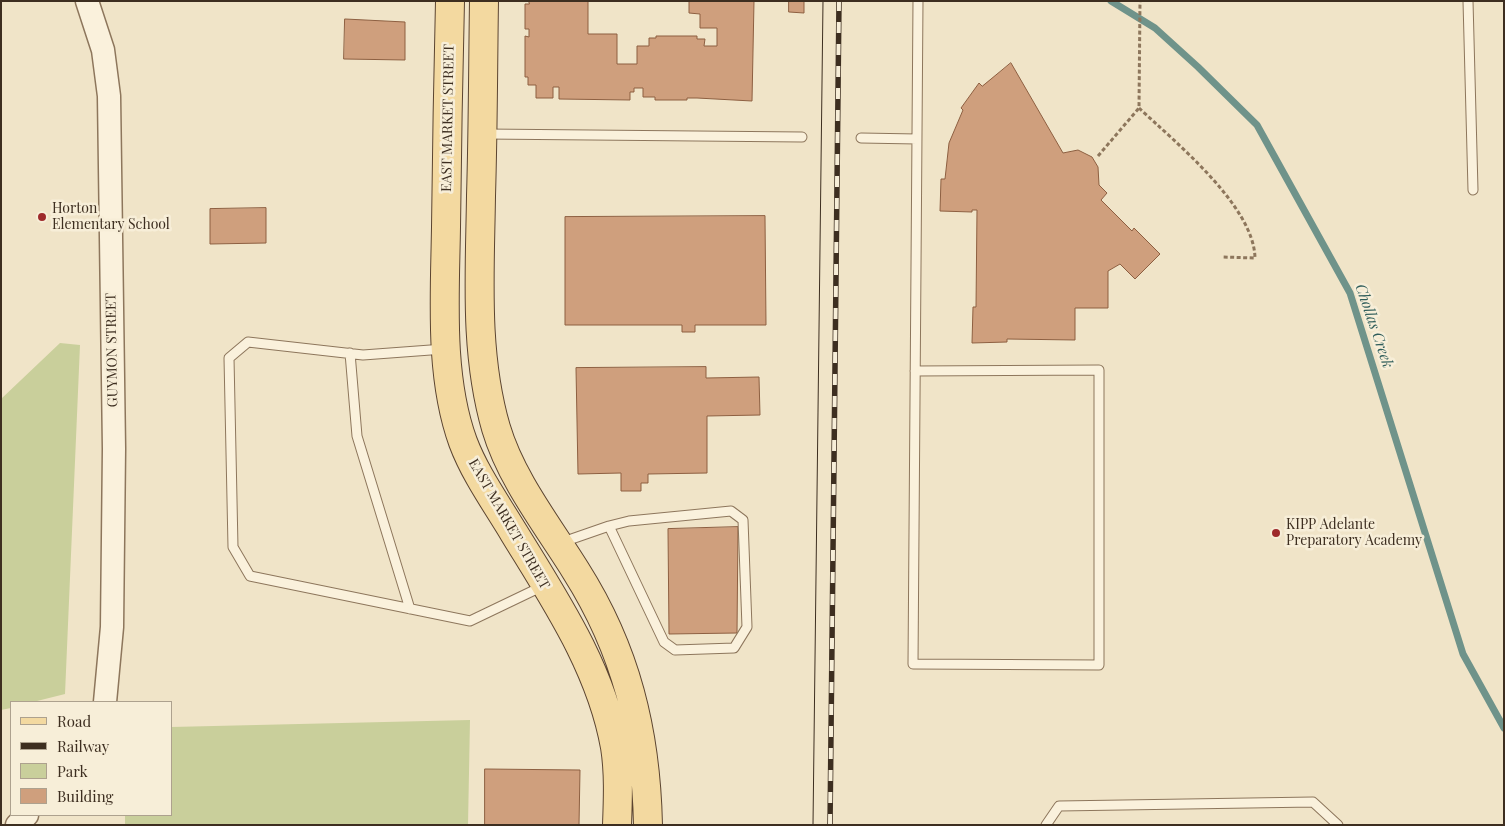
<!DOCTYPE html>
<style>
body{margin:0}
#map{position:relative;width:1505px;height:826px;overflow:hidden;background:#f0e4c8;font-family:"Playfair Display",serif}
canvas{display:block}
.frame{position:absolute;inset:0;border:2px solid #3d2e20;pointer-events:none}
.legend{position:absolute;left:10px;top:701px;width:162px;height:115px;box-sizing:border-box;background:#f7eed8;border:1px solid #ada18e;margin:0;padding:6px 9px;list-style:none;font-size:15px;color:#3d2e20}
.legend li{display:flex;align-items:center;gap:10px;height:25px}
.legend b{width:25px;border:1px solid #ada18e}
</style>
<div id="map">
<canvas width="1505" height="826"></canvas>
<div class="frame"></div>
<ul class="legend">
<li><b style="height:6px;background:#f3d9a0"></b>Road</li>
<li><b style="height:6px;background:#3d2e20"></b>Railway</li>
<li><b style="height:14px;background:#c9cf9b"></b>Park</li>
<li><b style="height:14px;background:#cf9f7d"></b>Building</li>
</ul>
</div>
<script>
const c = document.querySelector('canvas').getContext('2d');
c.lineJoin = 'round';
function fillPath(path, color) {
  c.fillStyle = color;
  c.fill(path, 'evenodd');
}
function strokePath(path, color, width, dash) {
  c.strokeStyle = color;
  c.lineWidth = width;
  c.lineCap = dash ? 'butt' : 'round';
  c.setLineDash(dash || []);
  c.stroke(path);
}
function label(font, color, halo, rows, align = 'center') {
  c.font = font + ' "Playfair Display",serif';
  c.lineWidth = 5;
  c.setLineDash([]);
  c.textBaseline = 'middle';
  c.strokeStyle = halo;
  c.fillStyle = color;
  for (const [text, x, y, turn = 0] of rows) {
    c.save();
    c.translate(x, y);
    c.rotate((+turn || 0) * Math.PI / 180);
    c.textAlign = isNaN(turn) ? turn : align;
    if (halo) c.strokeText(text, 0, 0);
    c.fillText(text, 0, 0);
    c.restore();
  }
}
const green = new Path2D(`
 M60,343L80,345L65,694L33,702H11V708L1,710V399Z
 M470,720L468,825H125V815H171V727Z`);
const stream = new Path2D(`
 M1111,1L1155,28L1198,67L1257,125L1350,293L1463,654L1504,728`);
const building = new Path2D(`
 M529,1H588V34H617V64H637V46H649V38H656V36H697V39H705L704,46H717V28H700V14L689,13V1H754L752,101L697,98H687V100H655V97H643V88H634V92H630V100L559,99V87H553V98H536V85H528V77H525V36L529,37V29H525V4H529Z
 M789,1H804V13L789,12Z
 M345,19L405,22V60L344,59Z
 M1011,63L1063,153L1078,150L1092,157L1098,167L1099,185L1107,193L1101,200L1132,231L1134,228L1160,254L1135,279L1120,264L1108,271V308H1075V340L1007,339V342L972,343L973,307H976L977,210H972V212L940,211L941,179H945L949,143L963,110L961,108L979,83L982,86Z
 M266,208V243L210,244V209Z
 M765,216L766,325H695V332H682V325H565V217Z
 M706,367V378L759,377L760,415L707,416V473L648,474V483H641V491H621V473L578,474L576,368Z
 M738,527L737,633L669,634L668,529Z
 M485,769L580,770L579,825H485Z`);
const path = new Path2D(`
 M1139,108C1175,142 1254,206 1255,258L1222,257
 M1098,156L1139,108L1140,1`);
const service = new Path2D(`
 M1468,1L1473,190
 M485,134L802,137
 M861,138L917,139
 M444,349L363,355L248,342L229,358L233,547L250,576L470,621L543,586
 M350,353L357,436L410,609
 M915,371L1099,370V665L913,664L918,1
 M560,543L609,526L629,521L731,511L743,520L747,627L734,648L675,650L664,642L609,526
 M1046,825L1059,806L1313,802L1338,825`);
const tertiary = new Path2D(`
 M87,1L103,50L109,96L114,449L112,627L105,702
 M17,825L27,815`);
const primary = new Path2D(`
 M450,1C448,76 447,152 446,227C445,296 439,376 463,442C475,474 496,503 514,533C555,600 601,668 615,747C619,772 618,799 617,825
 M484,1C483,66 483,131 481,196C480,273 474,352 496,428C511,479 548,526 576,571C626,650 646,731 648,825`);
const tram = new Path2D(`
 M813,825L823,1`);
const rail = new Path2D(`
 M830,825L839,1`);
const markers = [
 [42,217,5,"#9e2a2b"],
 [1276,533,5,"#9e2a2b"]
];
const streetNames = [
 ["EAST MARKET STREET",448,118,-89],
 ["GUYMON STREET",112,350,-91],
 ["EAST MARKET STREET",509,524,60]
];
const poiNames = [
 ["Horton",52,209],
 ["Elementary School",52,225],
 ["KIPP Adelante",1286,525],
 ["Preparatory Academy",1286,541]
];
const waterNames = [
 ["Chollas Creek",1374,326,71]
];
fillPath(green, '#c9cf9b');
strokePath(stream, '#6f938a', 7);
fillPath(building, '#cf9f7d');
strokePath(building, '#8d5f41', 1);
strokePath(service, '#8d765c', 11);
strokePath(tertiary, '#8d765c', 25);
strokePath(primary, '#5b4430', 30);
strokePath(path, '#8d765c', 3, [4, 2.5]);
strokePath(service, '#faf1dc', 9);
strokePath(tertiary, '#faf1dc', 22);
strokePath(primary, '#f3d9a0', 28);
strokePath(tram, '#3d2e20', 1);
strokePath(rail, '#3d2e20', 5.5);
strokePath(rail, '#f7eed8', 4, [11]);
for (const [x, y, r, color] of markers) {
  const dot = new Path2D();
  dot.arc(x, y, r, 0, 2 * Math.PI);
  c.fillStyle = color;
  c.fill(dot);
  strokePath(dot, '#f7eed8', 2);
}
label('14px', '#3d2e20', '#f7eed8', streetNames);
label('14px', '#3d2e20', '#f7eed8', poiNames, 'left');
label('italic 15px', '#2f5d5a', '#f7eed8', waterNames);
</script>
